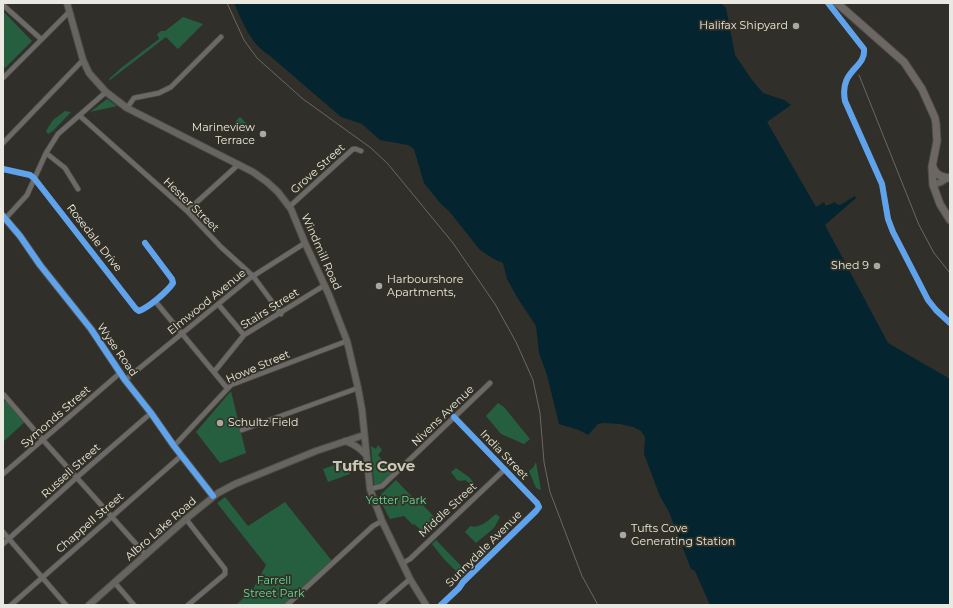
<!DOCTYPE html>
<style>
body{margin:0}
#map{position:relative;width:953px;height:608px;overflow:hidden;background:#302f29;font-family:Montserrat,sans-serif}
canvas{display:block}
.frame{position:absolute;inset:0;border:4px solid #eae9e1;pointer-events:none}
</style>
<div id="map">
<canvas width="953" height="608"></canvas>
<div class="frame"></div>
</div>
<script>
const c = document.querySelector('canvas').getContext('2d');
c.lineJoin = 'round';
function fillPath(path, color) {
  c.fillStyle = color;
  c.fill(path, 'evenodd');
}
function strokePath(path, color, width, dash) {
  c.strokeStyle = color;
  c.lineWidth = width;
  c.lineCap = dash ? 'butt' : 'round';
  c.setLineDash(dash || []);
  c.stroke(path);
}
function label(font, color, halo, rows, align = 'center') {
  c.font = font + ' Montserrat,sans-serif';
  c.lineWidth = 3.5;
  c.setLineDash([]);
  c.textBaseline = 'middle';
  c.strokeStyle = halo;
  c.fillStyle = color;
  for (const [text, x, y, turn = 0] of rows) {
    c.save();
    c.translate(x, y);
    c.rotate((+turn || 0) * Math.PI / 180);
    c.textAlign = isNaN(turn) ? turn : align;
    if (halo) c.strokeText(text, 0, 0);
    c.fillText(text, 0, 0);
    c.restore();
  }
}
const green = new Path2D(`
 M3,11L32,41L5,68L3,65Z
 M183,17L203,24L178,49L166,37L110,80L109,79L121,68L159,39L157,34L161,31H165Z
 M107,99L117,106L90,112Z
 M65,111L71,112L53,131L48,134L46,131L53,120Z
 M240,117L251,128L246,133L235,122Z
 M231,391L246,453L220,463L196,432Z
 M8,399L27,420L3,442V403Z
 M498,403L504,407L530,439L524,444L501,434L486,416Z
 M378,445L382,450L378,455L394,473L382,484L377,486L374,484L371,446L376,449Z
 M346,461L350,474L328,482L323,469Z
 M536,462L541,490L536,488L529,471L533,468Z
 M456,468L469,477L475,484L473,486L465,480L461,481L457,480L451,472Z
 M396,480L417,502L419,501L440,523L435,529L434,528L427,535L414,524L413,525L404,516L390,519L378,497Z
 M225,497L248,526L285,502L332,561L283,605H236L253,589L266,565L217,503Z
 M496,514L500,517L494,528L476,543L465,532L470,526C481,529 488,520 496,514Z
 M436,540L468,573L462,577L443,558L432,544Z`);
const water = new Path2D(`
 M234,3H721L726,8L735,55L752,80L763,93L784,100L791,105L767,122L816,207L824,202L826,206L835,202L836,204L840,205L855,196L856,198L825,225L888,343L950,379V605H710L695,571L691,569L669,512L660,496L644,454L645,437L641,431L633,427L620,424L604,423L598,424L588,435L579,430L559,424L547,375L539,353L536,326L517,297L507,279L503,263L494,259L480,250L449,211L441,204L424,183L414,149L408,145L380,140L362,124L341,117L269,55C250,43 243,23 234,3Z`);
const street = new Path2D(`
 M828,3L864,49C866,69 839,69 845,101L882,184L888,219L893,232L928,300L936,310L950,323
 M3,5L41,39
 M3,78L69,12
 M127,108L134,98L159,93L171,87L221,37
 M80,116L187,211L221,247L253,276L281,314
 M3,143L83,60
 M46,153L65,168L78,189
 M3,169L30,175L34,178L136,309L139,311C149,307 167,292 173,283L172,279L145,243
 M289,207L353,149H356L361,151
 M187,211L239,164
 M5,219L27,195L46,153L58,134L106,92
 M155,301L227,388
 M218,304L244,335
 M214,372L244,335L325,285
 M125,380L250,278L305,243
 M4,395L43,440L146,555
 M242,430L358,388
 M174,446L231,385L347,341
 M3,474L120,373
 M370,489L382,486L490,383
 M186,519L225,569V574L188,605
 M3,532L66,605
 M3,544L76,478L151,413
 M403,563L410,559L505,469
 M114,582L134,605
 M11,605L181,456
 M287,605L373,526L382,521
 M380,605L410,579
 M441,605L459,588L463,582L536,511L539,507L537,503L454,417`);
const secondary = new Path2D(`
 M67,3L83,60L89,73L106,92L127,108L253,172L267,182L278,192L291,209L305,243L329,295L347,341L358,388L362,410L370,489L382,521L410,579L426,605
 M933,185L941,182L949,177
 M3,216L20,236L40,265L91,329L125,380L151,413L174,446L213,496
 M345,441C354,444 360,448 366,455
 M89,605L186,519L218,493L235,484L316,451L364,435`);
const primary = new Path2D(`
 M837,3L904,62L922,89L935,118L936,124L937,141L932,167L933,185L940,204L950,220
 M933,167C936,175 940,176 948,178`);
const rail = new Path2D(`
 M227,3L244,40L257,58L303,99L371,148L388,164L453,243L495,304L516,342L533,380L540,413L544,462L550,492L582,576L598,605
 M859,75L919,225L934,253L950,273`);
const cycleway = new Path2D(`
 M828,3L864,49C866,69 839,69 845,101L882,184L888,219L893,232L928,300L936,310L950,323
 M3,169L30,175L34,178L136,309L139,311C149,307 167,292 173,283L172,279L145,243
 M3,216L20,236L40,265L91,329L125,380L151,413L174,446L213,496
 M441,605L459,588L463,582L536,511L539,507L537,503L454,417`);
const markers = [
 [796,26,4,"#a9a8a1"],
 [263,134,4,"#a9a8a1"],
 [877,266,4,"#a9a8a1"],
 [379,286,4,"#a9a8a1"],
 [220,423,4,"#a9a8a1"],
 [623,535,4,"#a9a8a1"]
];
const poiNames = [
 ["Halifax Shipyard",788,26],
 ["Marineview",255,128],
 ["Terrace",255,141],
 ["Shed 9",869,266],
 ["Harbourshore",387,280,"left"],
 ["Apartments,",387,293,"left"],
 ["Schultz Field",228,423,"left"],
 ["Tufts Cove",631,529,"left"],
 ["Generating Station",631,542,"left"]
];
const streetNames = [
 ["Grove Street",318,169,-42],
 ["Hester Street",191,205,44],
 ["Rosedale Drive",94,238,52],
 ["Windmill Road",321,252,66],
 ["Elmwood Avenue",207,302,-39],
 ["Stairs Street",270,309,-32],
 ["Wyse Road",117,350,55],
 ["Howe Street",258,367,-23],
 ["Nivens Avenue",443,416,-44],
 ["Symonds Street",56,417,-41],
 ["India Street",504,455,46],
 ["Russell Street",71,471,-42],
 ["Middle Street",448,510,-43],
 ["Chappell Street",90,523,-41],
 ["Albro Lake Road",161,529,-41],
 ["Sunnydale Avenue",484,549,-45]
];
const parkNames = [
 ["Yetter Park",396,501],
 ["Farrell",274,581],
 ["Street Park",274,594]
];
const districtNames = [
 ["Tufts Cove",374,467]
];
fillPath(green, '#265f40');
fillPath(water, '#04242f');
strokePath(street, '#4e4d48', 6);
strokePath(secondary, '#4e4d48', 8);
strokePath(primary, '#4e4d48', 9);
strokePath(street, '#6c6a66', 4.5);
strokePath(secondary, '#676560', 6);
strokePath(primary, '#6d6764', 7);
strokePath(rail, '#6a6964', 1);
strokePath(cycleway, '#60a3ed', 6);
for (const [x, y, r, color] of markers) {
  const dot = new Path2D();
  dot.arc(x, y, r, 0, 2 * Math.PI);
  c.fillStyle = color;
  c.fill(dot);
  strokePath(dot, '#333126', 1.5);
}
label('11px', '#eae9e1', '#333126', poiNames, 'right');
label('11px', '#eae9e1', '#333126', streetNames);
label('11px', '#61df9c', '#333126', parkNames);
label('bold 15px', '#cac8ba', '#333126', districtNames);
</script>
